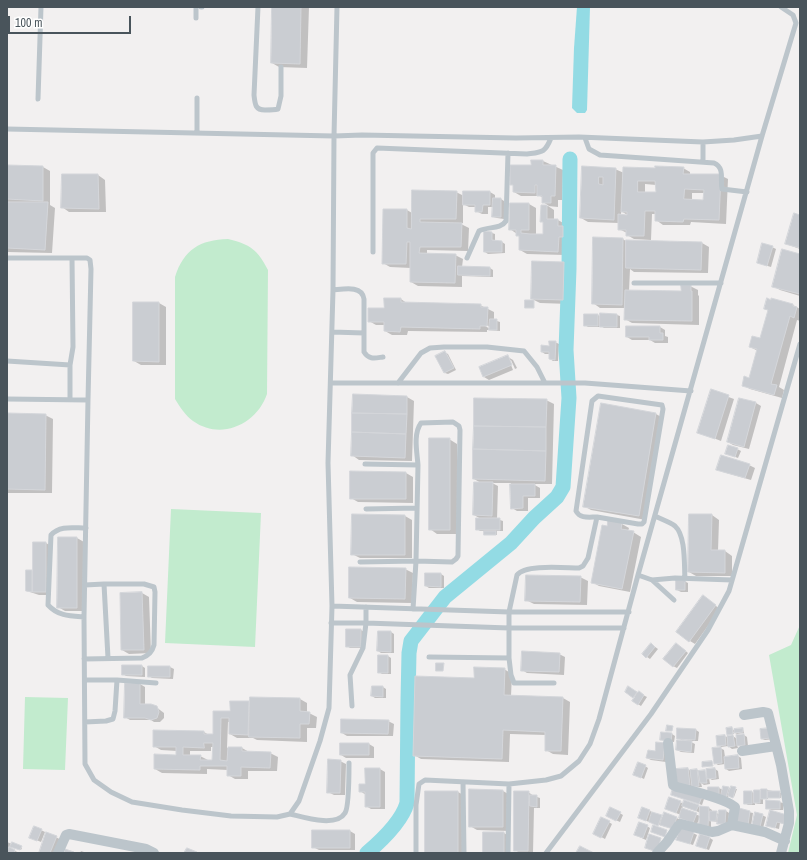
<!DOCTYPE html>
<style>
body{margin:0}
#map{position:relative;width:807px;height:860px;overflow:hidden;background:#f2f0f0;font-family:"Archivo Narrow",sans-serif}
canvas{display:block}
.frame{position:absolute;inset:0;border:8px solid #49545b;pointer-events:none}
.scale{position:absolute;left:8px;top:16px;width:123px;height:18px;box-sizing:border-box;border:2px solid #49545b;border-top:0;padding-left:5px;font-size:12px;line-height:14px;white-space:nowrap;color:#49545b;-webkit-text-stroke:3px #fff;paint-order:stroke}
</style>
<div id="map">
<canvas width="807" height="860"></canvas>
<div class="frame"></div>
<div class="scale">100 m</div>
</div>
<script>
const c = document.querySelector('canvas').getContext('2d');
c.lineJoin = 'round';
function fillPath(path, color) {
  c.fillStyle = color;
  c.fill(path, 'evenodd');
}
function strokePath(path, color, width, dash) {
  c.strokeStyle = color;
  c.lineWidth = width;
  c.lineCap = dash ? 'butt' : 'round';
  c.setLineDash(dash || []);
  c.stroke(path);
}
const green = new Path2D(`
 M228,239C250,244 258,250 268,270L267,394C257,424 221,441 193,421C185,415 180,407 175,399V277C184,249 200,240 228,239Z
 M171,509L261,513L255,647L165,643Z
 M800,625V853H788L797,815L769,655L791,645Z
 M25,697L68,698L65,770L23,769Z`);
const water = new Path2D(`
 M577,7H590L587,110L585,113H577L572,108L574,48Z`);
const shadow = new Path2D(`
 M273,7H309L307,68L279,67L272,63Z
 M543,161L563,170L562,200H558V207L548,206L554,210V220H558L565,224V228L570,231V241H566L565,255L527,254L520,250V237L517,235V234L510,229L529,204L536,208V235H544V223L541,221L542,206H549L543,202V198L540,196H521L514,192V186L511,184L532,166Z
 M7,166L43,167L50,171V205L55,208L52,253L7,252Z
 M583,168L615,169L624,173L683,168L690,172V175H720L728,179L726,224L691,222L690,225H663L656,220V214H652L651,240L634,239L627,235V233L619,229V223L588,222L581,218ZM645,184L656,185L657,193H645ZM692,193H704V201L692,200ZM621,211L629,216H621Z
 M63,175H98L105,180L106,212H69L62,207Z
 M456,192L464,196L490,192L495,195V199H501L504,201V219L497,218L493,217L494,207H488V214H482L476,211V207H469L463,204V223H459L469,228L468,251L427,250V254L455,255L463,259L462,267L490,268L493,270V277L462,276V287L418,286L411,282V268L390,267L383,263L384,210H407L412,213Z
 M800,216V249L786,244Z
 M485,232L492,233L495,234V241L502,242L505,244V253L488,254L485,252Z
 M623,239L627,242L702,243L709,247L708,273L634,272L630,269L629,291L682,292L690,286L698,290V295L699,296V325L632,323L625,319V308H600L593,303Z
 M772,247L776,249L771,267L761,264Z
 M800,255V296L780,290L773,286Z
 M564,263L571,267L570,304L540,303L532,299Z
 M401,299L408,304L480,305L494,312V320L500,322V331L487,330V332L408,331L407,335H392L385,331V325H376L369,321ZM483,323L490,327V329L482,324Z
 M134,303H159L166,307V365H141L134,361Z
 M793,305L800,309V321L797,320L779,387L784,390L782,398L750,389L743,385L750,379L758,351L750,347L761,339L769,311L765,309Z
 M598,315L601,317L617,315L620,316V328H604L601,326V327H588L585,325Z
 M627,327H660L665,330V336L668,337V343H655L650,340H632L627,337Z
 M555,342L559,344L558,361H553L550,359V354H545L542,352Z
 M444,352L448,354L456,370L448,374L445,373Z
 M508,357L513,360L517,368L515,369L511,360H509L513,370L489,380L484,377Z
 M712,391L734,399L721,441L698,432Z
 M407,397L414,401L412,461L359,460L352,455Z
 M740,399L756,403L761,406L749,449L733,445L728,442Z
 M546,400L554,404L552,484H533L540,488V498H528V511H517L512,508L511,483H492L498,486L497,519L503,521V531H497V535H487L485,531H480L477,529L481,519L474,515L481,483L474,479Z
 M601,404L656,414L663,418L646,520L591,510L584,506Z
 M7,414L45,415L53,419L52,493H7Z
 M449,439L457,444V534H437L430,529Z
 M737,449L741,451L738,458L730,455Z
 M749,465L755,468L751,480L723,472L717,469Z
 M406,473L413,477V503L358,502L351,498Z
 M353,515L405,516L412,520V558H360L352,554Z
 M712,515L719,520L718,551H725L732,556V576H696L689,572Z
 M622,524L629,528L628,531L633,532L641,537L630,592L599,586L592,582Z
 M77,538L84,542V611H65L58,607Z
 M46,543L51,546V595H39L27,591L32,571L34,572Z
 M405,569L413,573L412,603L357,602L350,598Z
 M441,574L444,576V588H429L426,586Z
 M580,577L588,581L587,605L534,604L526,600Z
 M684,581L688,583V592H681L677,590Z
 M142,593L149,597L151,653L129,654L122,650Z
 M708,600L720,609L695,644L690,641Z
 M361,630L364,632V648H350L347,646Z
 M391,632L394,634V653H381L378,651Z
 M651,644L658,649L650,659L647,657Z
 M680,646L688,653L677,668L673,666Z
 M559,654L565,657L564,675L527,673L522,670Z
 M379,656H388L391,658V674H382L379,672Z
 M123,666H142L145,668V677L126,676L123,674Z
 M149,667H170L174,669L173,679L152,678L149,676Z
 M504,669L512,674L511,696L563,698L570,702L568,755L553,754L546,750V735L510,734L509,762L421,759L414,755Z
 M140,684L145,687V705L156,707L164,713V718L160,722H154L151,720H130L125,717Z
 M383,687L386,689V698H375L372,696Z
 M629,688L647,697L641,706L633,701L636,698L626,692Z
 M300,699L307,703V712L317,717L316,728H307V742L257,740L253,738H237L230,734V722H228L227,748H242L249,752L270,753L278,757L277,771H248V779H235L228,775V770L207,769V774L162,773L155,769L176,756L177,751L161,750L154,746L204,732L209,735H214V712H231L248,702L251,703ZM211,747H214L213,761L208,760L200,756H190V751H211Z
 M388,721L394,724L393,736H347L342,733Z
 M732,728L733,730L743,729L744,733L737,734L733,732L734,734L729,735L728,734Z
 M678,729L696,730L699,732L698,741H689L695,744L694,753L681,752L677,750L683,741L678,738Z
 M761,730L774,739L765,740L762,739Z
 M662,733L672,734L675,736L674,742L664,741L661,739Z
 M744,735L747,737L748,746L741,747L737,745L738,748L732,749L728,746L721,747L718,745L725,736L726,737L733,736L737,739Z
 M341,744H369L374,747V758H346L341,755Z
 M665,744L666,762L651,760L647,758Z
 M720,748L724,750L725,757L738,756L741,758L742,769L729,771L726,769L725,764L718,765L715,763Z
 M340,761L346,764L345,795H334L328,792Z
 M645,766L648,768L644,779L638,776Z
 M380,769L385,772V809H371L366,806V795L360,791Z
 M688,769L691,771L697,770L708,773L715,769L718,771L719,779L712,780L709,778L710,784L704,785L701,783L702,787L682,788Z
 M674,788L704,799L702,805L675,796Z
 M709,788H719L723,790L729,788L731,789H737L734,797L728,795V797L722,796Z
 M470,790L503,791L510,795V831L477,830L470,826Z
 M767,790L779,792L781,793V798H770L768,796V799H763V804H758L755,803V805H748L745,803L752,792L755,794L760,791L762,793Z
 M458,792L465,796V853H426Z
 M528,792L534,796L540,798V808H534L533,853H520L515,850Z
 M680,802L684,804L709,808L712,810V812L719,814L726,811L729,813L728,826L722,825L718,823L719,822L711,821V828H703L700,817L697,824L681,818L676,830L643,820L650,811L663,817L665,814L679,819L681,815L666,809ZM683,806L701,813L700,816L682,809Z
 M779,802L783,803V810H771L767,808Z
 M611,808L623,815L620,822L607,816Z
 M740,810L753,813L751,826L741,824Z
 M771,812L788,825L780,823L779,829L771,827Z
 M762,815L766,817L763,828L756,827Z
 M602,818L612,824L605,839L594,833Z
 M647,826L650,828L646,840L635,835Z
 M41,830L45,832L41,842L34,839Z
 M350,831L355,834V850H319L313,847Z
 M504,833L509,836V853H484Z
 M693,833L697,835L693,845L681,841Z
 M56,837L61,840L57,853H40Z
 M710,838L713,840L709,850L700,847Z
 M7,842L22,848L21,850L11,846L10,849L20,853H7Z
 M81,851L87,853H80Z`);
const river = new Path2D(`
 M367,853C381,841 402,821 407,803L408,701L409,653L411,641L445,597L511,543L534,518L557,497L563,487L569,398L566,350L569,269L570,159`);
const building = new Path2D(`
 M272,7H301L300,64L271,63Z
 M531,160H543V165H556L555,196H551V203H542V196H537V185H535V193L513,192V185H510V165H531Z
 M7,165L43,166V201L7,199Z
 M582,166L616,168L614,220L580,218ZM599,177H603V185L599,184Z
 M655,166L684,167L683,174H721L719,220L684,219L683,222L655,221V211H645L644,236H626V230H618V214L627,215V212H621L623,167L655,168ZM638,181H655L656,192H638ZM685,189L704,190L703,200L684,199Z
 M62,174H98L99,209L61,208Z
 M412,190L457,191L456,219H420V222L462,223L461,247H420L419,253L456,254L455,283L410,282V242H407L406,264H382L383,209H407V228L411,229Z
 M463,191H490V205H483L482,212H475V205H463Z
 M493,198H501V217H492Z
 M7,202H48L45,250L7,248Z
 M510,203H529V230H521V233L530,234H543V222H540L541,205H547V219H558V226H563V237H559L558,252L519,250V236H516V230H509Z
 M794,213L800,215V248L785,244Z
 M484,231L492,232V240L502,241V252H484Z
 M593,237L623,238L622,305L592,304Z
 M626,240L702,242L701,270L626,268Z
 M762,243L773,246L767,266L757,263Z
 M782,249L800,254V294L772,287Z
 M532,261L564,262L563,300L531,299Z
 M458,266L490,267V276L458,275Z
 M681,285H691V291H692V321L624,320L625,290L681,291Z
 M384,298H401V302L481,304V307H488L487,326H480V329L401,327L400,332L384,331V322H368V308H384Z
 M767,298L771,300V298L793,304V306L797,307L794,318L790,316L771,384L777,385L774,395L742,386L744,376L749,378L757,349L749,347L752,336L760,338L768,310L764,309Z
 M525,300H534V308H525Z
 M133,302H159V362L133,361Z
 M600,313L617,314V327H600Z
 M584,314H598V326H584Z
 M490,319H497V330H489Z
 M626,326H660V333H663V340H649V337H626Z
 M549,341H556L555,360L549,359V352H541V345L549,346Z
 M445,351L454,368L444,373L435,356Z
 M508,355L512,365L483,377L479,367Z
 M711,389L729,395L715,439L697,433Z
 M353,394L407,396V414L352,413Z
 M474,398L547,399L546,427L474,426Z
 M739,398L756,402L744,447L727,442Z
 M601,403L656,413L639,516L583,507Z
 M7,413L46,414L45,490L7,489Z
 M352,413L407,414L406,434L352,432Z
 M474,426L546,427V451L473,449Z
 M352,432L406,434L405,458L351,456Z
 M429,438H450V530H429Z
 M728,445L738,448L735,457L725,454Z
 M473,449L546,451L545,481L473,479Z
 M721,455L750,464L745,478L716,470Z
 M350,471L406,472V499H350Z
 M474,482H493L492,516L473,515Z
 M510,484H535V496H523V508L511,509Z
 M352,514L405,515V555H351Z
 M689,514H712L711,550H725V573L688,572Z
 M476,518H500V530H476Z
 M608,520L622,523L621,529L634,531L622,589L591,583L602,525L607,526Z
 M484,531H496V535H484Z
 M58,537H77V608H57Z
 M33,542H46V592H33Z
 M349,567L406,568L405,599L349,598Z
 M26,570H32V592L26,591Z
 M425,573H441V587L425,586Z
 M526,575L581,576L580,602L525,601Z
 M676,580H685V590H676Z
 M142,592L144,650H121L120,593Z
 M703,595L716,605L689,642L676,632Z
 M346,629H361V647H346Z
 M378,631H391V652L377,651Z
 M651,643L655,647L646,658L642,654Z
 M676,643L686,651L673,667L663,659Z
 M522,651L560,653L559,672L521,671Z
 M378,655H388V673H378Z
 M436,663H444L443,671H436Z
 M122,665H142V675H122Z
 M148,666H170V677H148Z
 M474,667L505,668L504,695L563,697L561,751H545V732L503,730L502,759L413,756L415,676L474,678Z
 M125,683H140V704H151L157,706L159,712L157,718L151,720L145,718H124Z
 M372,686H383V697L371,696Z
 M628,686L637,692L633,698L625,692Z
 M639,691L644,695L638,705L632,701Z
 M250,697L300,698V711L310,712L309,724H300V738L249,737Z
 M230,701H249L248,735L229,734V718H221L220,760L227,761L228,747H242V751L271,752L270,768L241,767V776H227V766H200V770L154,769V754L176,755V747H153V730L204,731V734H213V711H230ZM204,743H213L212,760H200L201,755H183V747L204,748Z
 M341,719L389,720L388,734L341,733Z
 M667,725L673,726L672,731H666Z
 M732,727L733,734L727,735L726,728Z
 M677,728L696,729L695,740L677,739Z
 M743,728V732L734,733V729Z
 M770,728L771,738L761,739L760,729Z
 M661,732L672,733L671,741L660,740Z
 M744,734L745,745L737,746L736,735Z
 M725,735L726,745L717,746L716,736Z
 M733,735L735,746L728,747L727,736Z
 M677,740L692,741L691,752L676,750Z
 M656,742L665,743L663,760L646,758L648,750L655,751Z
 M340,743H369V755H340Z
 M721,747L722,763L714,764L712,748Z
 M738,755L739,768L725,769L724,757Z
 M328,759L341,760L340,793H327Z
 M712,761L713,766L702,767V762Z
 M638,762L646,765L641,778L633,775Z
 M365,768H380V807H365V792H359V784H365Z
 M688,768L690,785L677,787L675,769Z
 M715,768L716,778L707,779L706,769Z
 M697,769L699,786L692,787L690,770Z
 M705,770L707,783H700L698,771Z
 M723,786L729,787L726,797L721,796Z
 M731,786L736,787L733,798L728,796Z
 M673,787L702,797L699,804L671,795Z
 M708,787H719V795H708Z
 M469,789L503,790V827H469Z
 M761,789H767V799H761Z
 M754,790H760V803H754Z
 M425,791H458V853H425Z
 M514,791H529L528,851H514Z
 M744,791H752V804H744Z
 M768,791H780V798H768Z
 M530,795H537V807L530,806Z
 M669,797L681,801L676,813L665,809Z
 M684,800L699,805L696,811L682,806Z
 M766,800L780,801V809H766Z
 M700,806L709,807L708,827L699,826Z
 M610,807L621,812L616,821L606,816Z
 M642,807L650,810L646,821L638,818Z
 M682,808L697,813L693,823L679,818Z
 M739,808L750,811L748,825L736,823Z
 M719,810H726L725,824H717Z
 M770,810L787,815L785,824L777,822L775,828L766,826Z
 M710,811H717L716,821H710Z
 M652,812L662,815L658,826L649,822Z
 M664,812L677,817L673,829L660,825Z
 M755,812L763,814L760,827L752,826Z
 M601,817L610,821L601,838L593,834Z
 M639,822L648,825L643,838L634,835Z
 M653,825L667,830L665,837L651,832Z
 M34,826L42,829L37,841L29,838Z
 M681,827L694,832L690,844L676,840Z
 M312,830H350V848H312Z
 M46,832L57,836L50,853H39Z
 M483,832H504V853H483Z
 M649,834L661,838L657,852L645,848Z
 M700,834L710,837L706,849L696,846Z
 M12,842L22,846L20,850L10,847Z
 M580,846L594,853H576Z
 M9,847L15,850L14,853H7Z
 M187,848L197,852V853H184Z
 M65,849L74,852L73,853H64Z`);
const service = new Path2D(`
 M201,7H202
 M258,7L254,95C255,104 255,110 265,110C270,110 274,110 278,109L281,96V67
 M196,18V7
 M197,98V133
 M38,99L41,7
 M7,129L334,136L362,135L516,138L579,137L703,142L734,140L762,136
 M585,138L589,149L600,155L714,163C725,168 720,179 722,189L747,192
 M703,142V162
 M373,252V153L377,148L527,154C542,152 545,153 551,138
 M7,258H87L90,260L91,269L88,400L7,399
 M467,258L479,231C488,226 500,230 506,221L508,153
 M634,283H721
 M333,290C344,289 362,285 364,299V352C369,360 375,358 383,357
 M332,332L364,333
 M7,361L70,365L73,347L72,258
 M331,383H585L691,391
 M398,383L421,353L430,348L444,347H487L524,351L537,367L545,383
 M70,400V365
 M88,400L84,617L85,764L94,780L111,792L132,802L182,810L231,816L277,817L290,814L299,801L320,741L329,708L332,606L328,463L333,290L334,136L337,7
 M366,509L417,508
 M655,516C661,519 670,522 675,526C686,536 684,565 685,579
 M360,562L416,561L452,562L456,559L458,556L460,430L459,426L453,422L421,423C413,434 417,452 418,465L365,464
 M638,575L652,580L675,578L732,580
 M652,580L674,600
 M85,585L104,584
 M332,606L509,612H629
 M413,609L416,561L418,465
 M84,617C70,616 58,616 48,605L51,535C60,525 73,528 86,528
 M331,623H366L509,628H624
 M429,657L509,658V612L517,575C525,564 565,568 579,568L583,566L588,558L597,517L638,524H642L644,522L663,409L662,405L598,396L592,401L576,511C580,519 589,517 597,517
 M509,658L511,675L514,683H554
 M84,659L142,658C149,655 152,652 154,645L155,592L154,587L144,584H104L108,658
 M85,680H117L156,683
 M352,706L350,675L363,648L366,623V607
 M85,722L106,721L113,719L115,711L117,680
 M463,782L464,853
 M290,814C303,817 336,828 345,813C349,807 349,773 349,763
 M416,853V805L419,784L425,780L509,784L546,780L561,776L579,761L590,744L599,719L638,575L762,136L796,23L793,15L781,7
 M508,853L509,784
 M546,853L651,714L708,630L729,591L800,344`);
const minor = new Path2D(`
 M744,715L763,712L768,713L781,765L789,811V823L781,853
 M668,743L673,785L677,787C692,791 724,798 735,807L732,825
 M742,751L776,746
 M58,853L66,835L69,834L146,849L154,853
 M657,853L667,842L678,826L681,824L712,832L718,831L732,825L765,832L785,841`);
fillPath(green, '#c2ebce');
fillPath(water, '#93dbe4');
fillPath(shadow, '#0003');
strokePath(river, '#93dbe4', 15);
fillPath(building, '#cacdd2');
strokePath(building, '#d4d6da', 1);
strokePath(service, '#bcc5cb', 5);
strokePath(minor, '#bcc5cb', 10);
</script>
